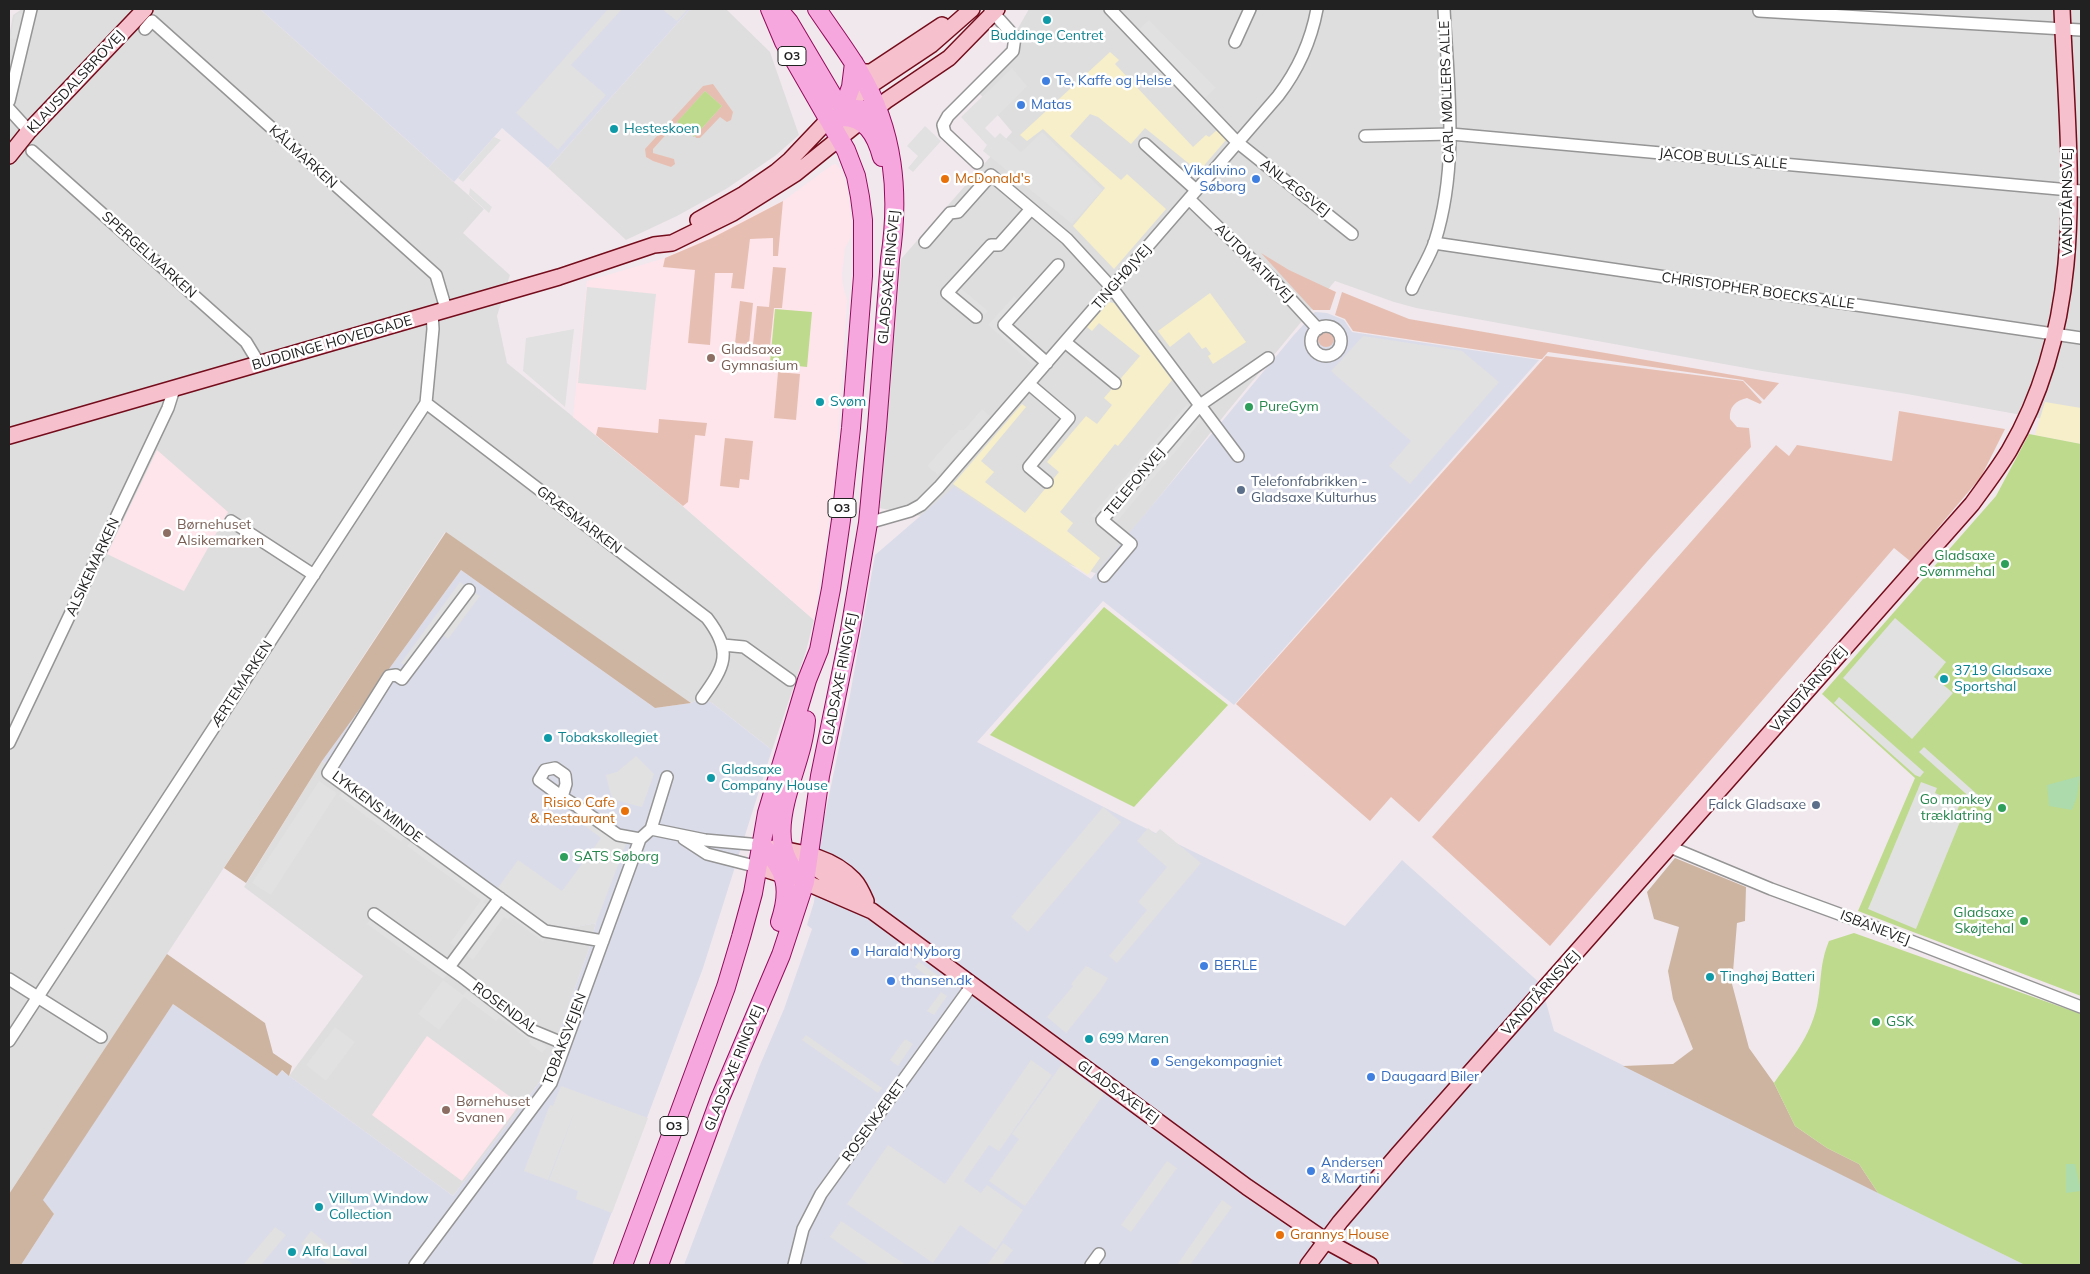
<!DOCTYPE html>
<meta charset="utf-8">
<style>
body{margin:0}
#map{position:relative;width:2090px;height:1274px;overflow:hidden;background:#f1e8ed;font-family:Mulish,sans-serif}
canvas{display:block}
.frame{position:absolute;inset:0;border:10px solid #212121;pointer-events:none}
</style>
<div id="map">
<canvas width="2090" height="1274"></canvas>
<div class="frame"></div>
</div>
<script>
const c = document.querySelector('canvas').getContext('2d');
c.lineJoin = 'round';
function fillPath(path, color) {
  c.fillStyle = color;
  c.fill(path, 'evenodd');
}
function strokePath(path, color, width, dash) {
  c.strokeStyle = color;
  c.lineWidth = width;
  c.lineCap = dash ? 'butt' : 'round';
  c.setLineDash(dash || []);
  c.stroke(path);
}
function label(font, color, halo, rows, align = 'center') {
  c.font = font + ' Mulish,sans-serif';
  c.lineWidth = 5;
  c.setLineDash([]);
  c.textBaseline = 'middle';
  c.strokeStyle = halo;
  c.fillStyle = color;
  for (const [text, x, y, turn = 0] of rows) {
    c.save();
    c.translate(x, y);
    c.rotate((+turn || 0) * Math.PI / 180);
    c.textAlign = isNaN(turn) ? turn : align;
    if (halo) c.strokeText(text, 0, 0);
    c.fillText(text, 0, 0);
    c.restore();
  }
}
const residential = new Path2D(`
 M22,9H260L484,209L463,233L510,275L497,316L507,363L678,502L814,620L806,651L772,750L712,703L702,698L691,703L445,532L9,1194V36L13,15Z
 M690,9H726L770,52L799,135L775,156L726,189L677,216L626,240L548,168Z
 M1029,9H2081V426L1907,394L1762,371L1416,308L1394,302L1335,281L1227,412L1098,574L921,516L879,508L901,259L1012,132L980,94Z
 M322,761L547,925L569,928L596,923L589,949L542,1079L453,1196L289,1076L363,976L244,887Z`);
const industrial = new Path2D(`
 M260,9H690L548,168L502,128L454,182Z
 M1315,312L1327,313L1344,320L1352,332L1539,360L1234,705L1103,601L977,742L1131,821L1345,926L1402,860L1541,984L1554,1031L2025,1265H684L760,1065L784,1009L812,929L807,925L814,902L821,834L850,695L875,555L954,487L1091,579L1293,336Z
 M461,570L655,708L691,703L702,698L712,703L772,750L703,968L592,1265H21L54,1214L42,1200L173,1004L277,1076L281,1070L453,1196L542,1079L589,949L596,923L569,928L547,926L322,761Z`);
const education = new Path2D(`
 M836,164L842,172L848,192L852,224L851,237L845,248L842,274L843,286L847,300L835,482L814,620L678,502L573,417L587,281L665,258L783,201L832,165Z
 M157,450L228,512L184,591L107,554Z
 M427,1036L520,1104L462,1181L372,1115Z`);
const grass = new Path2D(`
 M713,84L733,112L731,120L727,122L720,117L700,138H696L695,136L722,106L705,91L653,149V153L674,159L675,164L671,167L653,161L646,157L645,149L703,86Z
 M783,201L778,256H773V238L750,239L744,289L731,288L733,273H715L710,345L688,343L695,270L663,267L665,258L712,238Z
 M1261,253L1289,270L1336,292L1330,310H1313Z
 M773,267L786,268L782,308H774L770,346L753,344L757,306L769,307Z
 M1342,292L1409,319L1779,383L1764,400L1743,380L1548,352L1542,359H1539L1353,331L1345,319L1335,315Z
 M740,301L753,303L749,344L735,343Z
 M1318 339a8 8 0 1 1 16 0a8 8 0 1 1-16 0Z
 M1546,356L1743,381L1762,402L1760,404L1747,398C1735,401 1729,407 1730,419L1737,427L1749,428L1751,447L1654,554L1419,822L1391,797L1370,821L1236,704Z
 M778,372L800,374L796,420L774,418Z
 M1899,411L2005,429L1981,477L1910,561L1894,548L1550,946L1432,837L1776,445L1789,456L1797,445L1892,461Z
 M659,419L707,423L705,436L695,435L688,502L683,506L596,435L598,427L658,433Z
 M725,438L753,441L749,480L740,479L739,488L720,486Z`);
const forest = new Path2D(`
 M446,532L691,703L655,708L461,570L322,761L246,883L224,868Z
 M1675,858L1746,887L1745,921L1737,923L1732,984L1749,1048L1774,1083L1795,1126L1827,1148L1859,1164L1878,1193L1623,1066L1673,1064L1693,1049L1673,999L1668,971L1679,927L1654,919L1647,892Z
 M167,954L265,1023L273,1053L292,1066L289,1076L282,1070L277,1076L173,1004L43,1200L54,1214L21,1265H9V1194Z`);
const park = new Path2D(`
 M1110,52L1119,60L1115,64L1193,147L1206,135L1209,137L1217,130L1226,140L1194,177L1189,173L1192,166L1145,128L1131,144L1098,117L1090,114L1070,136L1121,180L1127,174L1166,209L1114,269L1073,226L1105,188L1043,129L1027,141L1020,135Z
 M1210,293L1246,342L1213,364L1208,356L1211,354L1206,347L1202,349L1189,332L1170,347L1158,331Z
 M1109,302L1114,303L1172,380L1118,446L1115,444L1060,512L1073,523L1067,531L1100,558L1088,575L953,484L1022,404L1026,407L981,461L994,472L985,482L1025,513L1059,472L1047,462L1086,416L1097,424L1112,405L1104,398L1140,356L1099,323L1092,331L1087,327Z
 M2045,402L2081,408V444L2035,435Z`);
const pitch = new Path2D(`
 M705,91L722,106L694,137L677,122Z
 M775,309L812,312L807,367L770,363Z
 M2029,434L2081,444V996L1858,911L1915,778L1822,694L1996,496Z
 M1104,607L1228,705L1134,807L990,735Z
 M1854,933L2081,1014V1265H2025L1878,1193L1859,1164L1827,1148L1795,1126L1774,1083C1793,1056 1809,1039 1817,1006C1822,982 1819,965 1829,941Z`);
const parking = new Path2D(`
 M608,9H622L571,65L606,95L558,150L516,113Z
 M662,9H688L677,21Z
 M18,13L24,15L18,40L10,38L15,15Z
 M1149,20L1216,88L1205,98L1138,30Z
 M1012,68L1027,86L985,128L995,138L1000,133L1021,152L1042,132L1103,190L1072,224L983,151L987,145L961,117Z
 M925,126L941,141L913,172L908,168L918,156L907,146Z
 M494,137L501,140L463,182L458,178Z
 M470,188L492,207L489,213L469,195Z
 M957,285L988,311L983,317L952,291Z
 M587,287L656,294L646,390L578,383Z
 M1014,296L1019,301L998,324L1038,360L1033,365L988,325Z
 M574,329L565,407L523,371L526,338Z
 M1363,336L1462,351L1499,382L1410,484L1389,466L1411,441L1331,371Z
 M1187,404L1201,421L1115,524L1091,516Z
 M982,409L990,416L938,475L927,466L959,430H964Z
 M460,582L480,596L448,639L442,634L414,672L401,663Z
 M1895,618L1946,662L1934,677L1953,693L1912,739L1843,678Z
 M1839,697L1924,772L1920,777L1915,775L1834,703Z
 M1924,747L1988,804L1983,809L1919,752Z
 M636,756L654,774L642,807L615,800L611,795L606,775L617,772Z
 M319,781L337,793L271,895L252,883Z
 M1921,782L1937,788L1935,793L1960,804L1956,814L1962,817L1916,929L1868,909Z
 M343,790L405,836L401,842L339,796Z
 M1103,807L1121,822L1028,932L1011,917Z
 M576,810L620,841L626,844L596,923L569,928L547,926L497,889L518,860L562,891L601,838L572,816Z
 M1148,828L1155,834L1160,829L1201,863L1117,963L1109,956L1147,910L1138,902L1167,867L1137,841Z
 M411,841L488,896L483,902L497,912L502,906L545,939L543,942L510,917L508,920L504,917L473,960L450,943L481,900L407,846Z
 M371,918L448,974L443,979L367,924Z
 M919,962L943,979L939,985L915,967Z
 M1086,966L1108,978L1100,991L1066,1033L1047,1017L1073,986L1071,984Z
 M443,980L463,995L467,991L547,1047L542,1053L529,1043L530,1041L499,1018L496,1021L464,997L439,1030L418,1014Z
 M941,992L947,996L934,1015L927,1011Z
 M335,1027L355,1042L326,1081L306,1065Z
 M806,1035L882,1088L878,1093L802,1040Z
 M905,1039L913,1044L898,1066L890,1060Z
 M1031,1060L1052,1075L999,1151L989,1145L964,1181L981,1193L987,1185L1023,1210L996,1250L960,1225L933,1263L847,1204L888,1145L945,1184Z
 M1062,1064L1104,1094L1025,1206L989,1181L1019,1139L1012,1134Z
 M561,1086L648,1118L612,1213L576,1199L578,1191L549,1180L576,1108L548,1180L524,1171L550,1105L553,1106Z
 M1167,1161L1177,1168L1131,1232L1121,1225Z
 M1222,1200L1232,1207L1190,1265H1177Z
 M841,1221L906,1265H870L830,1237Z
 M275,1227L286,1235L261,1265H243Z
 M311,1231L354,1265H328L301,1244Z
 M1003,1243L1013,1250L1002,1265H987Z`);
const water = new Path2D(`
 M2080,776L2077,797L2072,810L2049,806L2047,785Z
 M2066,1164H2075L2081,1191L2066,1193Z`);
const street = new Path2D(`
 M1110,9L1237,142L1352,234
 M1759,11L2081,30
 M145,29L152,21L436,275L446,309
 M1235,42L1250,9
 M9,101L31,9
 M9,109L29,131
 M1365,136L1451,134L2081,191
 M1145,144L1196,190
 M32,151L246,342L260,365
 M977,163L945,133L943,125L948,116L1013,51L1015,37L990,9
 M1189,199L1272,279L1318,329
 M925,242L950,213L958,212L991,175L1067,239L1112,288L1238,456
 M1434,243L2081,338
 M1412,289C1419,273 1430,257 1435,241C1459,165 1448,86 1444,9
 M976,317L947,293L991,245H999L1031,209
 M1311 341a15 15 0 1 1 30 0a15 15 0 1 1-30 0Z
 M1065,342L1115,383
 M1047,363L1004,325L1058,265
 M1029,384L1069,418L1029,467L1047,482
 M426,403L707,618C733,652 725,666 702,698
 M231,521L314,575
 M868,523L910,511L921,505L939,487L1278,96C1298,70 1311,41 1317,9
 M1104,576L1131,544L1102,520L1200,405L1268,358
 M469,590L402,679L396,675L389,676L328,773L545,931L603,941
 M723,645L744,647L790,680
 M9,743L168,408L174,389
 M562,797L539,780L545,770L555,768L565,775L566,784L562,797L575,805
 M578,807L618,835L640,839
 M651,829L667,777
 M684,839L707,854L758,867
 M1670,847L1771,889L1872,926L2081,1007
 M374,914L461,976L531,1030L565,1044
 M449,967L500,898
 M9,979L101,1037
 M9,1041L426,403L433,329L432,313
 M415,1265L551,1083L640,839L651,829L705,840L761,845
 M794,1265L803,1229L821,1194L972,985
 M1091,1265L1099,1254`);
const secondary = new Path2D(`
 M860,72H871L942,25
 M9,156L29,131L145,9
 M698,220L744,194L776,172L790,160L828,120L868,87L931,45L972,9
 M9,436L559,277L654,245L672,243L733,213L795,174L887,100L949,58L997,9
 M774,848C804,853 832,857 854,880C859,885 863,894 866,901
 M796,865L817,869L856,897
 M758,867L805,882L872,911L1247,1187L1326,1241L1370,1265
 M1308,1265L1340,1222L1399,1153L1972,504C1985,486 1998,469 2009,451C2090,313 2068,160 2062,9`);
const primary = new Path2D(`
 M778,9L789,22L834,98C847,110 860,111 877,108
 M840,117C866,116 876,135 882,157
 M840,117L851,87L854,63
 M761,845C787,870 791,889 780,922
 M805,882C753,838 803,773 806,720
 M623,1265L726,987L741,937L753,893L767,813L807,680L819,650L831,589L841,520L851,428L863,276V220L860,197L856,176L846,150L784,42L770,9
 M659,1265L719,1101L781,955L805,882L820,776L850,630L868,523L877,427L890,259C900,193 894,131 860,73C847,51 831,30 817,9`);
const markers = [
 [1047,20,5,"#0f9aa8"],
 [1046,81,5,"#3f7fe0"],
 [1021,105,5,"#3f7fe0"],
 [614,129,5,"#0f9aa8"],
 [945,179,5,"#e8710a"],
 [1256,179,5,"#3f7fe0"],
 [711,358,5,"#8d6e63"],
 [820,402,5,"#0f9aa8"],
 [1249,407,5,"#2e9e5b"],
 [1241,490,5,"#5c6f8a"],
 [167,533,5,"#8d6e63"],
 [2005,564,5,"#2e9e5b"],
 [1944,679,5,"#0f9aa8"],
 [548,738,5,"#0f9aa8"],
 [711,778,5,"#0f9aa8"],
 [1816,805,5,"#5c6f8a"],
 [2002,808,5,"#2e9e5b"],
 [625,811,5,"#e8710a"],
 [564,857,5,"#2e9e5b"],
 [2024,921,5,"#2e9e5b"],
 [855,952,5,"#3f7fe0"],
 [1204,966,5,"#3f7fe0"],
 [1710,977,5,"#0f9aa8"],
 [891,981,5,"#3f7fe0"],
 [1876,1022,5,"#2e9e5b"],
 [1089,1039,5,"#0f9aa8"],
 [1155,1062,5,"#3f7fe0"],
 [1371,1077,5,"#3f7fe0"],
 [446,1110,5,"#8d6e63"],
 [1311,1171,5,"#3f7fe0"],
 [319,1207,5,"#0f9aa8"],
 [1280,1235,5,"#e8710a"],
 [292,1252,5,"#0f9aa8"]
];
const shields = [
 [792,56,28],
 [842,508,28],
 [674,1126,28]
];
const shieldNames = [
 ["O3",792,56],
 ["O3",842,508],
 ["O3",674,1126]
];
const cultureNames = [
 ["Buddinge Centret",1047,36,"center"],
 ["Hesteskoen",624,129],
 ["Svøm",830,402],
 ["3719 Gladsaxe",1954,671],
 ["Sportshal",1954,687],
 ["Tobakskollegiet",558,738],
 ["Gladsaxe",721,770],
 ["Company House",721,786],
 ["Tinghøj Batteri",1720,977],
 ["699 Maren",1099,1039],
 ["Villum Window",329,1199],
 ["Collection",329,1215],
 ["Alfa Laval",302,1252]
];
const shopNames = [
 ["Te, Kaffe og Helse",1056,81],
 ["Matas",1031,105],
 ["Vikalivino",1246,171,"right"],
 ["Søborg",1246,187,"right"],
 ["Harald Nyborg",865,952],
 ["BERLE",1214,966],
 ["thansen.dk",901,981],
 ["Sengekompagniet",1165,1062],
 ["Daugaard Biler",1381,1077],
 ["Andersen",1321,1163],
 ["& Martini",1321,1179]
];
const streetNames = [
 ["KLAUSDALSBROVEJ",76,82,-47],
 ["CARL MØLLERS ALLE",1447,92,-92],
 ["KÅLMARKEN",303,157,42],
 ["JACOB BULLS ALLE",1723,159,5],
 ["ANLÆGSVEJ",1295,188,38],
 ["VANDTÅRNSVEJ",2068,202,-90],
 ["SPERGELMARKEN",149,255,42],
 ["AUTOMATIKVEJ",1254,263,45],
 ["GLADSAXE RINGVEJ",889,277,-85],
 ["TINGHØJVEJ",1122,277,-49],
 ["CHRISTOPHER BOECKS ALLE",1758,291,8],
 ["BUDDINGE HOVEDGADE",332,343,-16],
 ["TELEFONVEJ",1135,482,-50],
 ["GRÆSMARKEN",579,520,37],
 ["ALSIKEMARKEN",93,567,-65],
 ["GLADSAXE RINGVEJ",840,679,-79],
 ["ÆRTEMARKEN",242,684,-57],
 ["VANDTÅRNSVEJ",1809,689,-49],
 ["LYKKENS MINDE",377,807,37],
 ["ISBANEVEJ",1875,928,21],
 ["VANDTÅRNSVEJ",1541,993,-48],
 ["ROSENDAL",505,1008,36],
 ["TOBAKSVEJEN",565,1039,-69],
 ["GLADSAXE RINGVEJ",734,1068,-68],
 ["GLADSAXEVEJ",1118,1092,36],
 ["ROSENKÆRET",874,1121,-54]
];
const foodNames = [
 ["McDonald's",955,179],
 ["Risico Cafe",615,803,"right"],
 ["& Restaurant",615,819,"right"],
 ["Grannys House",1290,1235]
];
const educationNames = [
 ["Gladsaxe",721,350],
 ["Gymnasium",721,366],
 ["Børnehuset",177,525],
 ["Alsikemarken",177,541],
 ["Børnehuset",456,1102],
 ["Svanen",456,1118]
];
const leisureNames = [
 ["PureGym",1259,407],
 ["Gladsaxe",1995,556,"right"],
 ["Svømmehal",1995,572,"right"],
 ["Go monkey",1992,800,"right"],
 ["træklatring",1992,816,"right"],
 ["SATS Søborg",574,857],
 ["Gladsaxe",2014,913,"right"],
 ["Skøjtehal",2014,929,"right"],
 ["GSK",1886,1022]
];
const serviceNames = [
 ["Telefonfabrikken -",1251,482],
 ["Gladsaxe Kulturhus",1251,498],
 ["Falck Gladsaxe",1806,805,"right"]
];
fillPath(residential, '#dfdedf');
fillPath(industrial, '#dbdce9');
fillPath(education, '#fde5eb');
fillPath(grass, '#e7bfb2');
fillPath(forest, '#cdb4a0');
fillPath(park, '#f7efc9');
fillPath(pitch, '#beda8c');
fillPath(parking, '#e1e1e1');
fillPath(water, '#addbac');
strokePath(street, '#959595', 14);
strokePath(secondary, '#740c1c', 18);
strokePath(primary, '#940a5b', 20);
strokePath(street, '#fff', 11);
strokePath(secondary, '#f6c1cc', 15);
strokePath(primary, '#f6a8de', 18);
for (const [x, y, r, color] of markers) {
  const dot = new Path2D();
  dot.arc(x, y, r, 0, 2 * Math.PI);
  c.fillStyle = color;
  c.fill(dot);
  strokePath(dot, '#fff', 2);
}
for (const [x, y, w] of shields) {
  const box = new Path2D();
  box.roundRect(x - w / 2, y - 9.5, w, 19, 4);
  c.fillStyle = '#fff';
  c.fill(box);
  strokePath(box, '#212121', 1);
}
label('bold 12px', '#212121', null, shieldNames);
label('14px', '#0d838f', '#fff', cultureNames, 'left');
label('14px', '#366cbe', '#fff', shopNames, 'left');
label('14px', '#212121', '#fff', streetNames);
label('14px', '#c56008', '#fff', foodNames, 'left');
label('14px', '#785e54', '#fff', educationNames, 'left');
label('14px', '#27864d', '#fff', leisureNames, 'left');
label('14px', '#4e5e75', '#fff', serviceNames, 'left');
</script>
